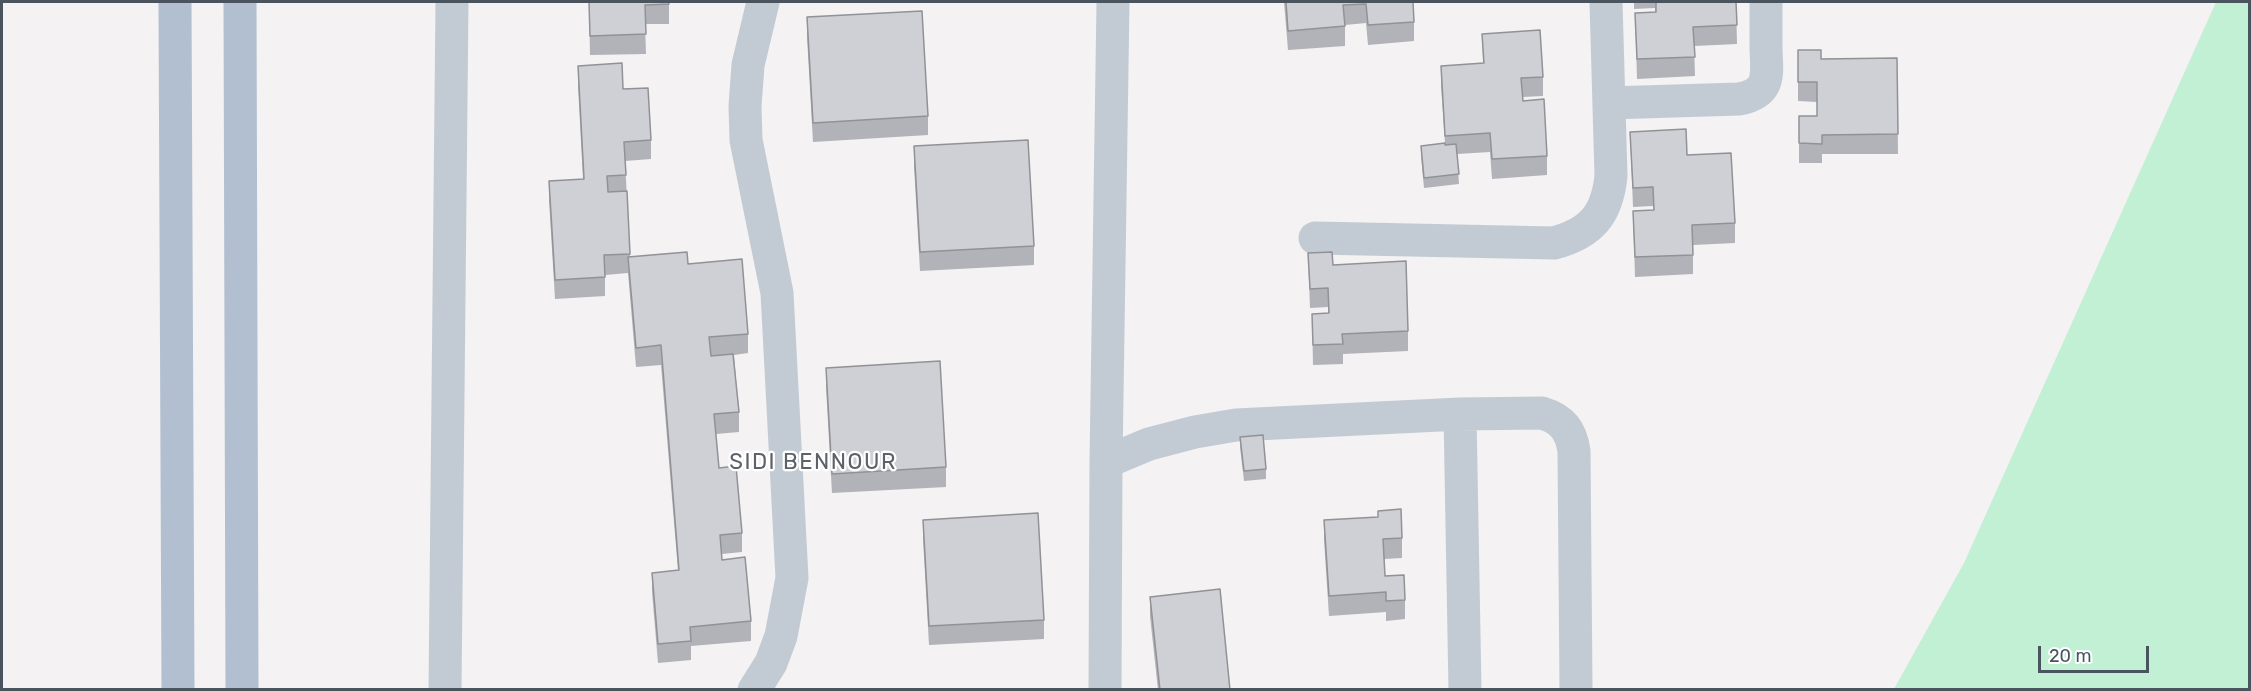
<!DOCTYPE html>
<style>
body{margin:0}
#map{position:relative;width:2251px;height:691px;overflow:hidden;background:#f4f2f2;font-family:Rubik,sans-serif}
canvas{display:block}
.frame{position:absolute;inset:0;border:3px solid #49545f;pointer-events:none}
.scale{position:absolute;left:2038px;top:646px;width:111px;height:27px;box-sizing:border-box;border:3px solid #49545f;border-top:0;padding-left:8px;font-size:18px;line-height:21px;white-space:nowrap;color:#49545f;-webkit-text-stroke:4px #fff;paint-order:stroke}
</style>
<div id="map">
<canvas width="2251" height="691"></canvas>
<div class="frame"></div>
<div class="scale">20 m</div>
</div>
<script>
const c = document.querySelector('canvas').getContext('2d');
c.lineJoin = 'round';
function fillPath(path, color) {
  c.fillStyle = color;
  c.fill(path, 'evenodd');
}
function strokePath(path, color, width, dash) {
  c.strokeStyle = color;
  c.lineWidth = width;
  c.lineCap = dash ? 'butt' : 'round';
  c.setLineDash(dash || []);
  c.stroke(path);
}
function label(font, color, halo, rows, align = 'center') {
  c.font = font + ' Rubik,sans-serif';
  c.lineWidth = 4.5;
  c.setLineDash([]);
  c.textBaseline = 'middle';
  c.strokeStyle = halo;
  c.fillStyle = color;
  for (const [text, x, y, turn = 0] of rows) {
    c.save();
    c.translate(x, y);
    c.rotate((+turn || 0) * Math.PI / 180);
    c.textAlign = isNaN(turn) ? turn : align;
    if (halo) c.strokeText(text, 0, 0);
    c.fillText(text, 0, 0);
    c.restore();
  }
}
const green = new Path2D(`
 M2216,2H2250L2249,689H1894L1964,563Z`);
const minor = new Path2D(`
 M1609,103L1739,99C1771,93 1767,75 1766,49C1766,33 1766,17 1766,2
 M1315,238L1554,243C1591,233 1607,215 1611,176L1606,2
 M1460,414L1465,690
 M1106,462L1149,444L1195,432L1236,425L1460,414L1542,413C1562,419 1571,430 1574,451L1576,690
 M445,690L452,2
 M754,690L771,663L781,636L792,578L777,293L746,140L745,106L748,65L763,2
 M1105,690L1106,462L1113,2`);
const major = new Path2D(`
 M175,2L178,690
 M240,2L242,690`);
const wall = new Path2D(`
 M589,2L669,4V24H645L646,54L590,55Z
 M1284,2H1413L1414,22V41L1368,45L1366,23L1345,25V46L1288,50Z
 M1634,2H1736L1737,44L1694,46L1695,76L1637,79L1635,13L1655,12V8L1634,9Z
 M807,17L928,116V135L813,142L807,37Z
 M1482,34L1543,77V96L1523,97V101L1547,156V175L1492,179L1490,152L1457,154L1459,184L1424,188L1421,156V146L1445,143L1441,85V66L1483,63Z
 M1798,50L1821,59L1897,58L1898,154H1822V163H1799V116H1817V102L1798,101Z
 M578,66L623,89L651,140V159L625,161L630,256L688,264L748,334V353L734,355L739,412V432L716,434L719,468L742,533V552L722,554V560L751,621V641L691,646V660L658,663L652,592V573L678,571L661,365L636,367L628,273L605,275V296L555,299L549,200V181L583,179L578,86Z
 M1630,132L1687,155L1735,223V243L1693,245V274L1635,277L1633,211L1654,210L1653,206L1633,207Z
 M914,146L1034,246V265L920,271L914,166Z
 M1308,253L1333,265L1408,331V351L1343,354V364L1313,365L1312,314L1328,313V307L1310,308Z
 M826,368L946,467V487L832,493L826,387Z
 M1240,437L1266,469V479L1244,481L1240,447Z
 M923,520L1044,620V639L929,645L923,539Z
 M1324,520L1402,538V558L1384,559L1385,576L1405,600V619L1386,621V612L1329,616L1324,540Z
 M1150,597L1230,690H1158L1150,616Z`);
const building = new Path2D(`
 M589,2H668L669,4L645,5L646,34L590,36Z
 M1286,2H1413L1414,22L1368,25L1366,4L1343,5L1345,26L1288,31Z
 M1656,2H1736L1737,25L1693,27L1695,57L1637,59L1635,13L1656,12Z
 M922,11L928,116L813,123L807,17Z
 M1540,30L1543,77L1521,78L1523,101L1544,99L1547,156L1492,159L1490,133L1445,136L1441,66L1484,63L1482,34Z
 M1798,50H1821V59L1897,58L1898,134L1822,135V144L1799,143V116H1817V82H1798Z
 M622,63L623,89L648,88L651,140L624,142L626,175L607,176L608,192L627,191L630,254L604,255L605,277L555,280L549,181L584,179L578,66Z
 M1686,129L1687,155L1731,153L1735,223L1692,225L1693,255L1635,257L1633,211L1654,210L1653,187L1633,188L1630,132Z
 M1028,140L1034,246L920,252L914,146Z
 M1445,143V145L1456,144L1459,174L1424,178L1421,146Z
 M687,252L688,264L742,259L748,334L709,337L711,356L733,354L739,412L714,414L719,468L736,466L742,533L720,535L722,560L745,557L751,621L690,627L691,641L658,644L652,573L679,570L661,345L636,348L628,257Z
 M1332,252L1333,265L1406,261L1408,331L1342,334L1343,344L1313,345L1312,314L1329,313L1328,288L1310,289L1308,253Z
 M940,361L946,467L832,474L826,368Z
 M1263,435L1266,469L1244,471L1240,437Z
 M1401,509L1402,538L1383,539L1385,576L1404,575L1405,600L1386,601V592L1329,596L1324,520L1378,517V511Z
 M1038,513L1044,620L929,626L923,520Z
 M1220,589L1230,690H1160L1150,597Z`);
const neighbourhoodNames = [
 ["SIDI BENNOUR",813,463]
];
fillPath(green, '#c1f0d5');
strokePath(minor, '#c2cbd3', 33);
strokePath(major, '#b1bfd0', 33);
fillPath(wall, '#b1b3b8');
fillPath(building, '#ced0d6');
strokePath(building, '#909296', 1.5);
c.letterSpacing = '1.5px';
label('22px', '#5e6167', '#fff', neighbourhoodNames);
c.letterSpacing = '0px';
</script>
